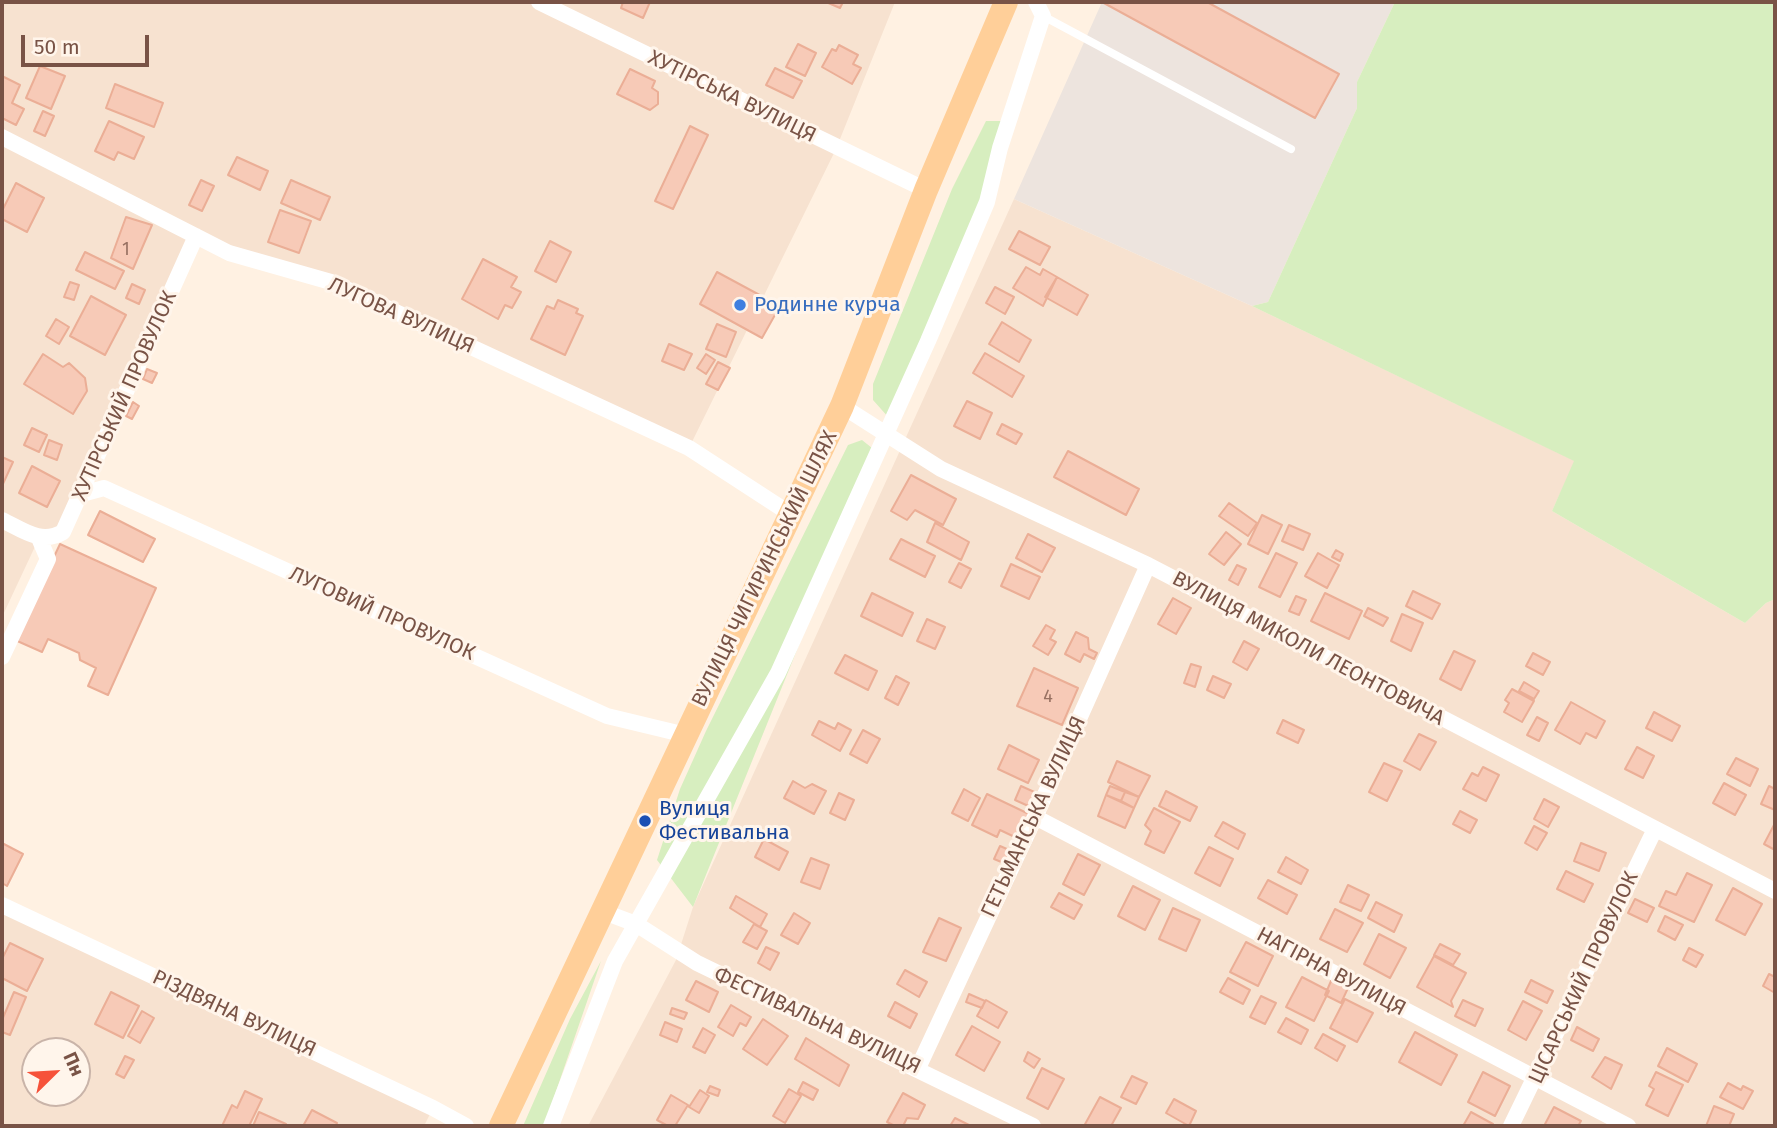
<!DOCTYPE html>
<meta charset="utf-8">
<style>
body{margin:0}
#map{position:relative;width:1777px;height:1128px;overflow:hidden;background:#fff1e2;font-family:"Fira Sans",sans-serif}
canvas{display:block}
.frame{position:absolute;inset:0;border:4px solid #795346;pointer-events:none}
.north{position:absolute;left:21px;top:1037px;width:70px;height:70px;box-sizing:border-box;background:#fff5eb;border:2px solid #c9b4a9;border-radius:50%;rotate:66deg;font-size:19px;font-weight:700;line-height:28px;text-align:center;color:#795346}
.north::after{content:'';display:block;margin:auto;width:24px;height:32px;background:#f6523a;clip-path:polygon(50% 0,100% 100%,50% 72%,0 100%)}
.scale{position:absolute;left:21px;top:35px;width:128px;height:32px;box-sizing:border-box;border:4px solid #795346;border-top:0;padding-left:9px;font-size:21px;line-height:24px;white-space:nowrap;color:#795346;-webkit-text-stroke:5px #fff5eb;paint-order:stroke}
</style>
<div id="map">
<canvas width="1777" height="1128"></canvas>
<div class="frame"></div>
<div class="north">Пн</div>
<div class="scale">50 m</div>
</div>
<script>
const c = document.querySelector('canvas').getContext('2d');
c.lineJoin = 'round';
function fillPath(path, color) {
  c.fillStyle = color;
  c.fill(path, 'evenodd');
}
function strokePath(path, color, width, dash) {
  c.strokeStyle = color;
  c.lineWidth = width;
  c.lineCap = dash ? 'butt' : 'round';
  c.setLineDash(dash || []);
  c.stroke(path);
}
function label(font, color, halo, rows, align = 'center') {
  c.font = font + ' "Fira Sans",sans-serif';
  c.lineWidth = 6;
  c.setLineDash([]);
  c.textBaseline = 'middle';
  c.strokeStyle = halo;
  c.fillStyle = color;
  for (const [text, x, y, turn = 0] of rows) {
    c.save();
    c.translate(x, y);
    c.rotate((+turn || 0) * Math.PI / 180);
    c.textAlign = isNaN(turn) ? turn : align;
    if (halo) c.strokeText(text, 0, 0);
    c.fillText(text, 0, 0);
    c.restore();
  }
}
const residential = new Path2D(`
 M2,2H895L836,149L689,448L331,282L196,237L63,532L39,538L2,617Z
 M1014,199L1252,306L1575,461L1552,511L1745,623L1766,603L1775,599V1126H588L676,960L693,907Z
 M2,905L433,1108L424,1126H2ZM35,1051H77V1093H35Z`);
const industrial = new Path2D(`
 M1102,2H1395L1357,82V108L1268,302L1252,306L1014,199Z`);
const green = new Path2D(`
 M1395,2H1775V599L1766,603L1745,623L1552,511L1574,461L1252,306L1268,302L1357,108V82Z
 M986,121H1006L1003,145L889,418L873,400V384L952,189Z
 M862,440L877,452L693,907L657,860L680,789L706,731L848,445Z
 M601,961L544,1126H523L570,1019Z`);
const building = new Path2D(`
 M623,2H650L643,18L621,8Z
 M826,2H843L840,8Z
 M1102,2H1207L1339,74L1315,118Z
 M798,44L816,53L805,76L786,67Z
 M839,45L858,55L853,64L861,68L852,84L822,67L832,49L836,51Z
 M40,66L65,76L51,109L26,98Z
 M775,68L802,81L793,98L766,85Z
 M630,69L655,81L652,88L658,92V104L650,110L617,94Z
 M2,76L20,85L12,103L24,109L16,125L2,118Z
 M115,84L163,103L154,127L106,108Z
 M43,111L54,116L45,136L34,131Z
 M109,121L144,137L134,159L118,152L114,160L95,151Z
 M690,126L708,135L673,209L655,201Z
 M237,157L268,171L260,190L228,175Z
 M201,180L214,186L202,211L189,205Z
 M291,180L330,197L320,220L281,203Z
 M16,183L44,198L27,232L2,219V211Z
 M280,210L311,221L299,253L268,242Z
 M126,217L152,225L133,269L111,258Z
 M1019,231L1050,247L1040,265L1009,249Z
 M550,241L571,252L556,282L535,271Z
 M85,252L124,271L115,289L76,270Z
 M483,259L517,277L511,287L521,292L512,308L505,305L498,319L462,299Z
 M1026,267L1040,275L1043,269L1057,277L1043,306L1013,288Z
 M717,272L780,306L762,338L700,304Z
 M1057,277L1088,295L1077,315L1045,297Z
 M70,282L79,285L74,300L64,297Z
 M132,284L145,290L139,304L126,298Z
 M995,287L1014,297L1005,314L986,303Z
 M91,296L126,315L105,355L70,336Z
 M558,300L578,309L576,313L583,316L565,355L531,339L547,306L554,309Z
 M56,319L69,327L59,344L46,336Z
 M1002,322L1031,340L1019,362L989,344Z
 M717,324L736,332L726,357L706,349Z
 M669,344L692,354L684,370L662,361Z
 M985,353L1024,376L1012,397L973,373Z
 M43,354L63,367L69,363L85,378L87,391L73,414L24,384Z
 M706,354L715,360L706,374L697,368Z
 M718,362L730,368L718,390L706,384Z
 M147,369L157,373L152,383L143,379Z
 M967,401L992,413L980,439L954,426Z
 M133,402L139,406L132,419L126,416Z
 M1002,424L1022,434L1016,444L997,434Z
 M32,428L47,435L39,452L24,445Z
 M49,440L62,445L57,460L44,455Z
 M1068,451L1139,489L1126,515L1054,477Z
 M2,457L13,462L2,486Z
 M32,466L60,481L47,507L19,493Z
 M911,475L956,499L943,525L915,510L907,520L891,511Z
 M1229,503L1257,523L1248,536L1219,516Z
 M100,511L155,539L143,562L88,535Z
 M1262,515L1282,525L1268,554L1248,544Z
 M935,523L969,542L961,560L927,542Z
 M1289,525L1310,534L1303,550L1282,541Z
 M1226,532L1241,544L1224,565L1209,554Z
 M1028,534L1055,548L1042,572L1016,558Z
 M901,539L935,556L925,577L890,559Z
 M60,544L156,588L108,695L88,686L96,668L80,660L79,653L48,639L42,652L15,640Z
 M1336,550L1343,554L1340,561L1332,557Z
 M1276,553L1297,563L1280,597L1259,587Z
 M1318,553L1339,565L1327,588L1305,576Z
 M959,563L971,569L961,588L949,582Z
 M1011,564L1040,577L1029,599L1001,586Z
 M1237,565L1246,569L1238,585L1229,580Z
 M1413,591L1440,604L1432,619L1406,606Z
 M872,593L913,613L902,636L861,616Z
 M1325,593L1362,611L1349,639L1311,621Z
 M1296,596L1306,600L1299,615L1289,611Z
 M1173,598L1191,608L1176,634L1158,624Z
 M1368,608L1388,618L1383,626L1364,616Z
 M1402,614L1423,623L1411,651L1391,641Z
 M927,619L945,627L935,649L917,641Z
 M1046,625L1055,630L1050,639L1056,642L1048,655L1033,646Z
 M1076,632L1088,638L1089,649L1097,653L1094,659L1084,654L1080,662L1065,654Z
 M1244,641L1259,649L1247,670L1233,662Z
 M1454,651L1475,661L1461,690L1440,679Z
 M1533,653L1550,662L1543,675L1526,666Z
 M845,655L877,671L868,690L835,673Z
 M1191,664L1201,667L1195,687L1184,683Z
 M1034,668L1078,688L1062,725L1017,706Z
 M896,676L909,683L898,705L885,698Z
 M1213,676L1231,684L1224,698L1207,690Z
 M1524,682L1539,691L1534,699L1519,691Z
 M1512,689L1534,701L1522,722L1504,712L1509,703L1505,700Z
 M1571,702L1605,721L1596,738L1586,733L1580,744L1555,730Z
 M1654,712L1680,726L1672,741L1646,728Z
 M1537,717L1548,723L1539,741L1527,735Z
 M1283,720L1304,730L1298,743L1277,733Z
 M819,721L835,729L838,723L851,730L840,751L812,735Z
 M863,730L880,739L867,763L850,754Z
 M1419,734L1436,742L1420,770L1404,761Z
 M1009,745L1039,760L1028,783L998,769Z
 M1637,747L1654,756L1643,778L1625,769Z
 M1736,758L1758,769L1750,786L1727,774Z
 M1117,761L1150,776L1139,797L1108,782Z
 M1384,763L1402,771L1387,801L1369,792Z
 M1483,767L1499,775L1486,801L1463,789L1472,773L1478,776Z
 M793,781L805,788L812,784L826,791L814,814L784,798Z
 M1724,783L1746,795L1735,815L1713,803Z
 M1021,786L1041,795L1035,809L1015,800Z
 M1110,786L1125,792L1121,801L1106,795Z
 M1769,786L1775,789V810L1761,804Z
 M964,789L980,798L968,821L952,813Z
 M1166,791L1197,807L1190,821L1159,806Z
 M1125,792L1139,797L1134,808L1121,801Z
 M839,793L854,800L845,820L830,813Z
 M987,794L1031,815L1019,839L1000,830L997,837L972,825Z
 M1106,795L1134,808L1125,828L1098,816Z
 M1544,799L1559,807L1548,827L1534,819Z
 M1154,808L1180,822L1164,853L1145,844L1151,831L1145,825Z
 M1460,811L1477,820L1470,833L1453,824Z
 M1223,822L1245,834L1238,849L1215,836Z
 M1775,823V850L1764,844Z
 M1534,826L1547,833L1537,850L1525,843Z
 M764,839L788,852L779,870L755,857Z
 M2,843L23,854L7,886L2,883Z
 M1581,843L1606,853L1599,871L1574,861Z
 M1000,846L1016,853L1011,866L994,859Z
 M1209,847L1233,859L1220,886L1195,873Z
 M1078,854L1100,865L1084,895L1063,884Z
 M1286,857L1308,870L1301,884L1278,872Z
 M811,858L829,865L820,889L801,882Z
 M1566,871L1593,884L1584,902L1557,889Z
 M1687,873L1712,885L1694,922L1659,906L1666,891L1676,895Z
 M1268,880L1297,895L1287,914L1258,898Z
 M1348,885L1369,895L1361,911L1340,902Z
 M1133,886L1160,900L1145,930L1118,916Z
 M1733,888L1762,904L1745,935L1716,920Z
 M1059,893L1082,905L1074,919L1051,907Z
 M736,896L767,914L760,927L730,908Z
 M1635,899L1654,908L1647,922L1628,913Z
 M1376,902L1402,915L1394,932L1368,918Z
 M1173,908L1200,920L1186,951L1159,939Z
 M1335,909L1363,923L1347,952L1320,939Z
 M794,913L810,923L798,944L781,935Z
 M1665,916L1683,925L1675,940L1658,931Z
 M939,918L961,928L946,961L923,952Z
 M754,924L767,931L757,949L743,942Z
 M1379,934L1406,948L1390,978L1364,964Z
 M1246,942L1273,956L1258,986L1230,972Z
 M10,943L43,959L27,991L2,978V959Z
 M1440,944L1460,954L1453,965L1434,955Z
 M766,947L779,953L770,970L758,963Z
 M1689,948L1703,955L1696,967L1683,960Z
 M1434,956L1466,973L1451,1001L1453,1007L1417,987Z
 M905,970L927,982L919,997L897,984Z
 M1769,974L1775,977V993L1763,986Z
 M1302,977L1329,991L1314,1021L1286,1007Z
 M1228,978L1250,990L1243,1004L1220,992Z
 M1531,980L1553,991L1547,1003L1525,992Z
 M696,981L718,992L709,1012L686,1000Z
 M1331,981L1348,988L1341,1003L1325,995Z
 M14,992L26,997L10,1035L2,1032V1020Z
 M111,992L139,1006L123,1038L95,1024Z
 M969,994L985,1001L982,1008L966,1002Z
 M1261,996L1276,1003L1265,1024L1250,1017Z
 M1345,999L1373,1013L1357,1042L1330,1028Z
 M986,1000L1007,1012L998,1028L977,1016Z
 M1463,1000L1483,1009L1475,1026L1455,1016Z
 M1523,1001L1542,1011L1526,1040L1508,1030Z
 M895,1002L917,1014L910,1028L888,1016Z
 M731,1005L751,1017L746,1026L740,1023L733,1036L718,1027Z
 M672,1008L687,1013L684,1019L670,1014Z
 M142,1011L154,1018L140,1043L128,1036Z
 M1286,1018L1308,1030L1301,1044L1278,1032Z
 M763,1019L788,1036L767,1065L743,1049Z
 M665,1022L682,1029L677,1042L660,1035Z
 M972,1026L1000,1042L984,1071L956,1055Z
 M1577,1027L1599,1039L1593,1051L1571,1040Z
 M703,1028L715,1035L705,1053L693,1047Z
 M1415,1032L1457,1055L1441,1085L1399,1062Z
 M1323,1034L1345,1046L1337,1061L1315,1048Z
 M806,1038L849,1065L839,1086L795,1059Z
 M1667,1048L1697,1064L1688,1082L1658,1066Z
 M1028,1052L1040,1059L1034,1068L1024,1061Z
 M125,1056L134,1060L124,1078L116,1074Z
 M1605,1057L1622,1065L1611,1089L1592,1077Z
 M1042,1068L1064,1079L1048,1109L1027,1098Z
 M1483,1072L1510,1086L1495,1116L1468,1102Z
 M1656,1072L1683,1085L1668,1116L1646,1105L1654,1089L1649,1086Z
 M1132,1076L1147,1083L1136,1104L1121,1097Z
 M803,1082L818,1090L813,1100L798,1092Z
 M1728,1083L1741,1090L1743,1086L1753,1091L1743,1109L1720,1097Z
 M710,1086L720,1090L718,1096L707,1092Z
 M789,1089L801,1096L785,1123L773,1116Z
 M700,1090L709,1096L699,1113L689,1107Z
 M245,1091L262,1099L249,1126H222L232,1105L237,1108Z
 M903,1093L925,1105L918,1119L907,1118L903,1126H895L887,1122Z
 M671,1095L688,1105L675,1126H668L657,1120Z
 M1100,1097L1121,1108L1111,1126H1084Z
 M1174,1099L1196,1111L1189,1126L1166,1113Z
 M1714,1106L1734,1114L1729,1126H1706Z
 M1554,1107L1581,1121L1578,1126H1544Z
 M312,1110L337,1123L336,1126H303Z
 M259,1112L286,1124L285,1126H253Z
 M1471,1112L1493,1124L1492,1126H1463Z
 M955,1118L971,1126H950Z`);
const service = new Path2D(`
 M1043,16L1291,149`);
const minor = new Path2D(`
 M539,2L926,190
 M2,137L229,253L331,282L689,448L792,515
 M842,406L941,469L1148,565L1775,891
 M82,494L104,488L607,716L686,735
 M2,520C23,530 41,545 63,532L196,236
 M2,657L48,559L39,538
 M1035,817L1628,1126
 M2,905L433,1108L466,1126
 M604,912L636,924L697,963L1033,1126
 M918,1068L1035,817L1148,565
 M551,1126L615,961L778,673L928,341L987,202L1000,148L1043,16L1036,2
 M1511,1126L1655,829`);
const primary = new Path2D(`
 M501,1126L842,406L926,190L1006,2`);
const markers = [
 [740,305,7,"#3f7fe0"],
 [645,821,7,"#1a4fb4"]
];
const numberNames = [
 ["1",126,250],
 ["4",1048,697]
];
const streetNames = [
 ["ХУТІРСЬКА ВУЛИЦЯ",732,97,26],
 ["ЛУГОВА ВУЛИЦЯ",401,316,24],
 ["ХУТІРСЬКИЙ ПРОВУЛОК",125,396,-66],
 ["ВУЛИЦЯ ЧИГИРИНСЬКИЙ ШЛЯХ",765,569,-64],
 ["ЛУГОВИЙ ПРОВУЛОК",382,614,24],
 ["ВУЛИЦЯ МИКОЛИ ЛЕОНТОВИЧА",1308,649,28],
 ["ГЕТЬМАНСЬКА ВУЛИЦЯ",1034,817,-65],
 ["НАГІРНА ВУЛИЦЯ",1331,972,28],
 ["ЦІСАРСЬКИЙ ПРОВУЛОК",1584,978,-65],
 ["РІЗДВЯНА ВУЛИЦЯ",234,1014,25],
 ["ФЕСТИВАЛЬНА ВУЛИЦЯ",817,1021,25]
];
const shopNames = [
 ["Родинне курча",754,305]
];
const transitNames = [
 ["Вулиця",659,809],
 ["Фестивальна",659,833]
];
fillPath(residential, '#f7e2d0');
fillPath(industrial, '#ede4de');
fillPath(green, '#d7eebf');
fillPath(building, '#f7cab7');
strokePath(building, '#ebae96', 2);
strokePath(service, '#fff', 8);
strokePath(minor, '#fff', 16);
strokePath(primary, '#ffcf99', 24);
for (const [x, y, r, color] of markers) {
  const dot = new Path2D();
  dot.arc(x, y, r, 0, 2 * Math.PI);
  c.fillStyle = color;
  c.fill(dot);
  strokePath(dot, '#fff5eb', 2.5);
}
label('18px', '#987162', null, numberNames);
label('21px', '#795346', '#fff5eb', streetNames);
label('21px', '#366cbe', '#fff5eb', shopNames, 'left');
label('21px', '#164399', '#fff5eb', transitNames, 'left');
</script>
